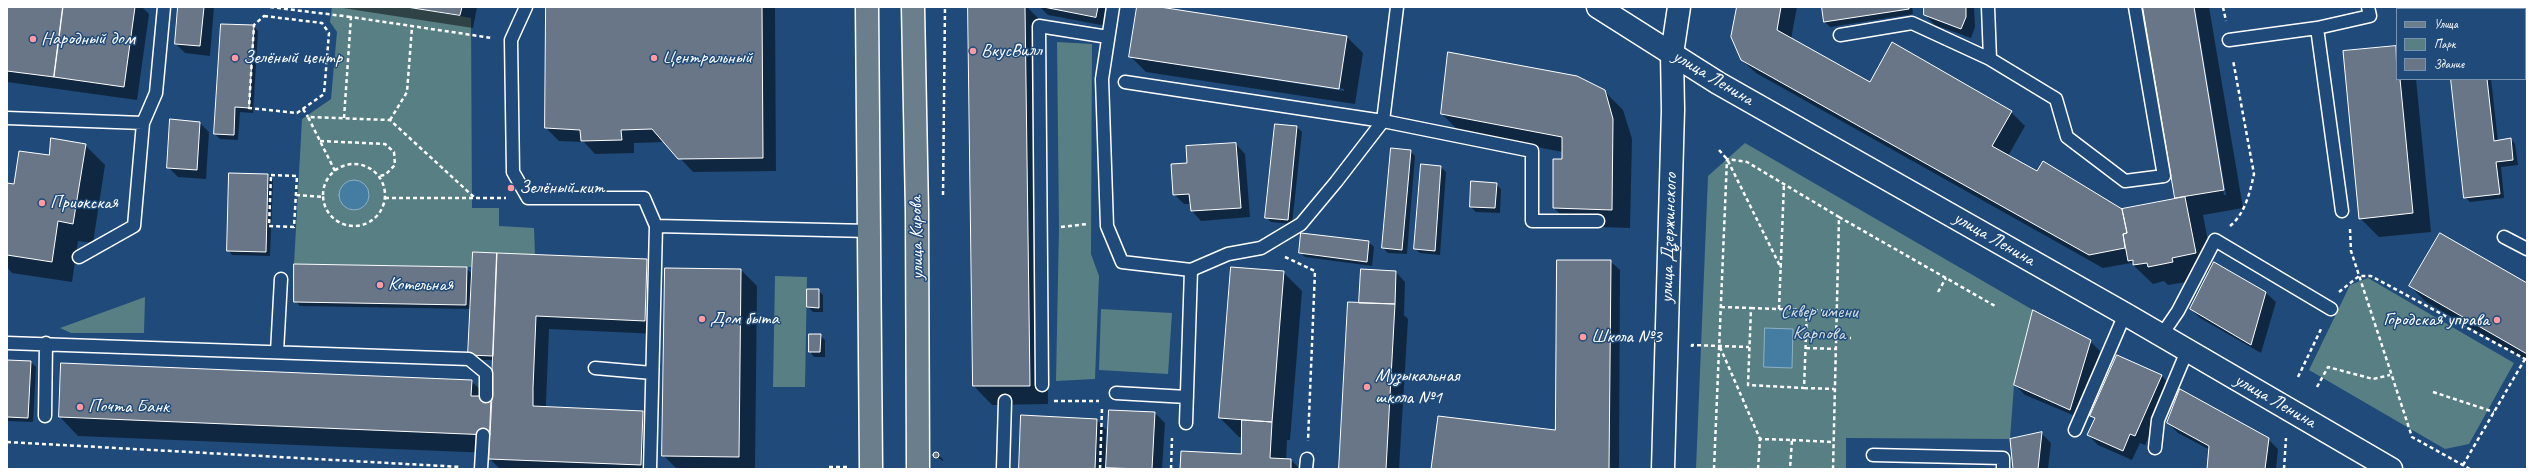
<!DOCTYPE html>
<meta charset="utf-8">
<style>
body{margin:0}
#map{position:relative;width:2534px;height:476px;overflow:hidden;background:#1f4a7a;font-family:Caveat,sans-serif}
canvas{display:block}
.frame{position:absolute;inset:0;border:8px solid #fff;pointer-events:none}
.legend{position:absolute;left:2396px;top:8px;width:130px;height:72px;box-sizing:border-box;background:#1f4a7a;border:1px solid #7992af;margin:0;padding:5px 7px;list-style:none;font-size:12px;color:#fff}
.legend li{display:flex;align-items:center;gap:8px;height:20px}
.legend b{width:20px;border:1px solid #7992af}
</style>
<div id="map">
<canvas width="2534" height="476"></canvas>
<div class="frame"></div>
<ul class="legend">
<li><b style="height:5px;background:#6b7e8b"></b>Улица</li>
<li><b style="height:11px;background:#587f84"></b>Парк</li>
<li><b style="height:11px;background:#687687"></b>Здание</li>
</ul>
</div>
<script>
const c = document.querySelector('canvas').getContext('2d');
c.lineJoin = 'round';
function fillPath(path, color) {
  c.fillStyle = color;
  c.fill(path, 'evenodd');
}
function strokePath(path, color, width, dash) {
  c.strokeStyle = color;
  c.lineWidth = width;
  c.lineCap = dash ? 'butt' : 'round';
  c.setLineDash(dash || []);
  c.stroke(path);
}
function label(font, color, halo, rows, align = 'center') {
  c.font = font + ' Caveat,sans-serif';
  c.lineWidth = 3;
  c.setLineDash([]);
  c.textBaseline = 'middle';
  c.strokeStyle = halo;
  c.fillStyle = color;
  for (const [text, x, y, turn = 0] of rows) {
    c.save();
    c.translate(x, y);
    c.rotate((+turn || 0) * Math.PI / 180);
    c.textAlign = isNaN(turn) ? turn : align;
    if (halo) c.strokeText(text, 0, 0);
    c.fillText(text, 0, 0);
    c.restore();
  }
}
const green = new Path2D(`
 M332,7H407L471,18L472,208H499V226L534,228L535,255L473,252L472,267H467L294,264L302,119L331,99L337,32L330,22Z
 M1057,42L1092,44L1091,254L1099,276L1095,379L1056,381L1059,227Z
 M1745,143L2033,310L2014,385L2010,439L1846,438V469H1696L1708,176Z
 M775,276L807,277L805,387H773Z
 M2368,278L2514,363L2469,444L2445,449L2309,370L2350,285Z
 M145,297L144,333H71L60,328Z
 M1101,309L1172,313L1168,374L1099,370Z`);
const water = new Path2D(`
 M339 195a15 15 0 1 1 30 0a15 15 0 1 1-30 0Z
 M1765,328L1793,329L1792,368L1764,367Z`);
const shadow = new Path2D(`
 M7,7H142L149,14L137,100L7,82Z
 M179,7H214L210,56L185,53L176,44Z
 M336,7H477L473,28Z
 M547,7H775L776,171L693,172L665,142L634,143V153L595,154L584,142L559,141L546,128Z
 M969,7H1027L1044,24L1048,404L992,405L974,386Z
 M1040,7H1109L1106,26L1048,15Z
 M1138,7H1154L1347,37L1363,53L1355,104L1146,72L1130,56ZM1147,58L1344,89V91L1147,60Z
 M1738,7H1797L1791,39L1870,83L1892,44L2011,112L2025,126L2008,156L2038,173L2122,210L2176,199L2144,7H2193L2224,195H2226L2195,7H2209L2243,208L2203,215L2213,267L2215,263L2266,293L2276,302L2261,353L2200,318L2191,309L2210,272L2191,276L2192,281L2168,285L2164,281L2153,284L2131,263L2103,268L1756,73L1742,60Z
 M1823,7H1912L1913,14L1830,27L1825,22Z
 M1925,7H1974L1975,27L1971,38L1935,25L1925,15Z
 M2395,7H2447L2397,9Z
 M253,26L258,31L253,113L240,112L238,140L220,139L215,134Z
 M2396,47L2397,79H2416L2431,232L2379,237L2360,218Z
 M2452,79H2491L2498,141L2511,139L2515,144L2518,165L2501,167L2504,198L2470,202L2465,197Z
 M1604,91L1623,110L1632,139L1630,228L1572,226L1554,208L1563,152L1461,133L1442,114Z
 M200,123L209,132L206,179L178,177L168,167Z
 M1276,125L1297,127L1302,132L1292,224L1271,222L1266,217Z
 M1236,144L1245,154L1250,217L1201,221L1192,211L1191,204H1184L1174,194L1188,164Z
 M85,145L105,165L93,243L78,241L72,282L12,273L7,267V184L15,185L50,156Z
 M1410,151L1415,156L1407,254L1388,253L1383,248Z
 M1422,165L1441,167L1446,172L1440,255L1420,253L1415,249Z
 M268,175L273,180L270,256L232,255L228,250Z
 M1496,184L1501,189L1500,213L1476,212L1471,207Z
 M1302,234L1369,242L1374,247L1372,266L1305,257L1300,252Z
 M474,253L647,260L660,274L658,334L549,329L546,402V408L643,412L656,425L654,469H500L490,459V453L78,436L60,417L62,364L471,381L488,397H493L494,360H474L469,355L471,309L300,306L295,301L466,268L473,275Z
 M1610,261L1620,270L1619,469H1432L1556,431Z
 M741,270L757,286L755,469H677L663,455Z
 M1283,272L1302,291L1290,440H1287L1286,460H1291L1300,469H1181L1242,455V437H1239L1220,418Z
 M1396,272L1405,282L1404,315L1408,319L1399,469H1340L1361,304Z
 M2527,285V360L2426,302L2410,286Z
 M818,290L823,295V312H813L808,307Z
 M820,335L825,340V357H814L810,352Z
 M2090,341L2100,351L2080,418L2025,395L2015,385Z
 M2118,356L2162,376L2171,386L2145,445L2140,443L2132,460L2098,445L2088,435L2096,419L2091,415Z
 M7,361L31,362L36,367L33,422L7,421Z
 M1110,411L1155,413L1165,423L1162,469H1107Z
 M1097,420L1106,430L1105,469H1020Z
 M2168,423L2268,439L2278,449L2276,469H2208L2210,450L2178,433Z
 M2042,434L2051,443L2048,469H2014Z
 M935,453L943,459V461L935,456Z`);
const building = new Path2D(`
 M7,7H63L54,77L7,71Z
 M63,7H135L124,87L54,77Z
 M178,7H204L200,46L175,44Z
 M407,7H462L460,15Z
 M546,7H762L763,158L678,159L652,129L621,130L622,140L581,141L580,130L545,128Z
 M968,7H1025L1030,386H973Z
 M1044,7H1098L1096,17Z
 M1137,7H1160L1347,36L1339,89L1129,57Z
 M1737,7H1781L1777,30L1870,82L1892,42L2012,111L1992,146L2037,171L2043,161L2122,209L2127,233L2123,234L2125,248L2089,255L1741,60L1731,37Z
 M1822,7H1909V9L1824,22Z
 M1924,7H1966V17L1961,29L1924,15Z
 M2143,7H2194L2224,190L2175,198Z
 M221,24L254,25L249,108L235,107L234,135L214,134Z
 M2396,46L2397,79H2400L2413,213L2359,219L2343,51Z
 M1448,52L1577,76L1605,90L1613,119L1612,210L1553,208V159H1562V137L1441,114Z
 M2451,79H2487L2494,141L2511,138L2513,160L2496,162L2500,194L2464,198Z
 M170,119L200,122L197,170L167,168Z
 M1275,124L1297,126L1288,220L1265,218Z
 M51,138L86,144L73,224L58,221L52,262L7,255V183L14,184L19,151L49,155Z
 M1236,143L1241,208L1191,211L1189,194L1173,195L1171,164L1187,163L1186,146Z
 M1391,148L1411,150L1402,250L1382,248Z
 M1421,164L1441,166L1435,251L1414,249Z
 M229,173L268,174L266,252L227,251Z
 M1471,181L1497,183L1495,208L1470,207Z
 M2185,197L2196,253L2172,258L2173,262L2148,267L2147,263L2133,265V260L2128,261L2123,234L2127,233L2122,209Z
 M1301,233L1369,241L1367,262L1299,253Z
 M2440,233L2527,283V354L2409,286Z
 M473,252L497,253L493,356L468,355Z
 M497,253L647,259L645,321L536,316L533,388V406L643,411L641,465L489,459Z
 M1557,260H1611L1609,469H1431L1438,416L1555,430Z
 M2214,262L2266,292L2251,345L2190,309Z
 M294,264L467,267L466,305L294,302Z
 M1231,267L1284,271L1272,422L1219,418Z
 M665,268L741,269L739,457L662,456Z
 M1361,269L1396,271L1395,304L1359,303Z
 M807,289H819V308L807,307Z
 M1348,302L1395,304L1386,469H1339Z
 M2033,310L2091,340L2070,410L2014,385Z
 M809,334H821L820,352H809Z
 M2117,355L2162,375L2135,436L2130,434L2123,451L2087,435L2095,418L2090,416Z
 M7,360L31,361L28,418L7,417Z
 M61,363L472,380L471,396H492L490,435L59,417Z
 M2180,389L2269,438L2265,469H2207L2209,446L2167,423Z
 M1109,410L1155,412L1152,469L1106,468Z
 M1021,415L1097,419L1095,469H1019Z
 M1242,420L1272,422L1270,458L1291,459V469H1180L1181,451L1241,454Z
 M2042,432L2038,469H2013L2010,439Z
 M933 455a3 3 0 1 1 6 0a3 3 0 1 1-6 0Z
 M1106,468L1135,469H1106Z`);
const path = new Path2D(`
 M270,7L351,17
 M2223,7L2226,21
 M264,16L322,23L329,33L324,94L297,113L249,108L254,25Z
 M303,109L308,117
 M344,118L351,17L492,38
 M390,120L407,92L412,27
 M320,141L385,144L394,152L395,165L385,175L378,176
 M1719,150L1727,159L1781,268
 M323 195a31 31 0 1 1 62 0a31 31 0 1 1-62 0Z
 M335,171L308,117L390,120L475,198
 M271,175L297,176L294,227L269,226Z
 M296,195L323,197
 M943,195L945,7
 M385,198H506
 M1839,217L1995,306
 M2230,226C2245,214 2250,192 2254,174L2233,60
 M1061,227L1087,224
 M2350,229L2351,251L2412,437L2470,469
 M1285,257L1315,271L1308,441
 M1938,292L1946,278
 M2339,292L2359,276H2371L2527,360
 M1721,307L1751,308
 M1751,308L1807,310L1804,388L1748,385Z
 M1779,309L1784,184
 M1807,310L1836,311
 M1836,337L1851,338
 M1692,347V345L1749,347
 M1720,347L1760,439
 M1806,348L1836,349
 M2298,377L2322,327
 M2317,387L2328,367L2373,379L2390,375
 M1804,388L1834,389
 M2433,392L2494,412
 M1054,401H1099
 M1792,440L1833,442
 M7,442L461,467
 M2463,465L2525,359
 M829,467H847
 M1100,469L1102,408
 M1171,469L1172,438
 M1714,469L1727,159L1747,162L1839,217L1833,469
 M1758,469L1760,439L1792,440L1790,469
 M2284,469L2286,438`);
const service = new Path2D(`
 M526,7L511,40L513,172L528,198H644L656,226L650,469
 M1113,7L1102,79L1107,226L1122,262L1191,270
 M2317,28L2342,211
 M1840,35L1912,23L1990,59L1988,7
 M2229,40L2317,28L2370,16L2368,7
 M1990,59L2056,99L2067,137L2125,181L2164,176L2135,7
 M1125,82L1383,121L1532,151V221H1598
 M7,118L143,123L134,226L79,257
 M143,123L156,93L164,7
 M656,226L869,231
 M2504,237L2527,249
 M2161,336L2178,311L2215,240L2331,309
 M7,343L469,359L486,373V396
 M277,352L281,279
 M595,368L652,373
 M1042,385L1039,26L1108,37
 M1116,393L1187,397
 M45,416L46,343
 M1186,423L1191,270L1228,254L1261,248L1301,224L1336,182L1383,121L1397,7
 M2075,430L2125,314
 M2155,448L2158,420L2187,351
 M1873,455L2003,458V469
 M481,469L483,435
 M1003,469L1005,401
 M1306,469L1307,459`);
const minor = new Path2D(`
 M1663,469L1673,110L1672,54`);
const secondary = new Path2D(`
 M1598,7L1718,83L2125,314L2391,469
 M1672,54L1679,7`);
const primary = new Path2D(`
 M867,7L871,469
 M913,7L917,212L918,469`);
const markers = [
 [33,39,4,"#ff9aa2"],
 [973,51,4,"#ff9aa2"],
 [235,58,4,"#ff9aa2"],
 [654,58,4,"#ff9aa2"],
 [511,188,4,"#ff9aa2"],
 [42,203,4,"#ff9aa2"],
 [380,285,4,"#ff9aa2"],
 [702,319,4,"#ff9aa2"],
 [2497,320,4,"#ff9aa2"],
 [1583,337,4,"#ff9aa2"],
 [1367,387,4,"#ff9aa2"],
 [80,407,4,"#ff9aa2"]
];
const poiNames = [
 ["Народный дом",41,39],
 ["ВкусВилл",981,51],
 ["Зелёный центр",243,58],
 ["Центральный",662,58],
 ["Зелёный кит",519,188],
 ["Приокская",50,203],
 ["Котельная",388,285],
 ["Дом быта",710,319],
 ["Городская управа",2489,320,"right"],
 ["Школа №3",1591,337],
 ["Музыкальная",1375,376],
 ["школа №1",1375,398],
 ["Почта Банк",88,407]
];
const streetNames = [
 ["улица Ленина",1713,78,31],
 ["улица Кирова",917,238,-91],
 ["улица Дзержинского",1669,238,-88],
 ["улица Ленина",1994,239,30],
 ["улица Ленина",2275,401,30]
];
const parkNames = [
 ["Сквер имени",1819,312],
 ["Карпова",1819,334]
];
fillPath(green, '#587f84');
fillPath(water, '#457ca2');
strokePath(water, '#8fb0c7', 1);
fillPath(shadow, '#0007');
fillPath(building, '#687687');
strokePath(building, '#fff', 1);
strokePath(service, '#fff', 15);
strokePath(minor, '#fff', 25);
strokePath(secondary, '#fff', 25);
strokePath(primary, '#fff', 25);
strokePath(path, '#fff', 2.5, [4, 3]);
strokePath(service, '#1f4a7a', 12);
strokePath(minor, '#1f4a7a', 22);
strokePath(secondary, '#1f4a7a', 22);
strokePath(primary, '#6b7e8b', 22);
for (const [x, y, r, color] of markers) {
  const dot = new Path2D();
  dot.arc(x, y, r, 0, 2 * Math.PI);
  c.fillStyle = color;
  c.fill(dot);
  strokePath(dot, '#1f4a7a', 1.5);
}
label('19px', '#fff', '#1f4a7a', poiNames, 'left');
label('19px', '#fff', '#1f4a7a', streetNames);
label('19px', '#d5dfe0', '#1f4a7a', parkNames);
</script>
